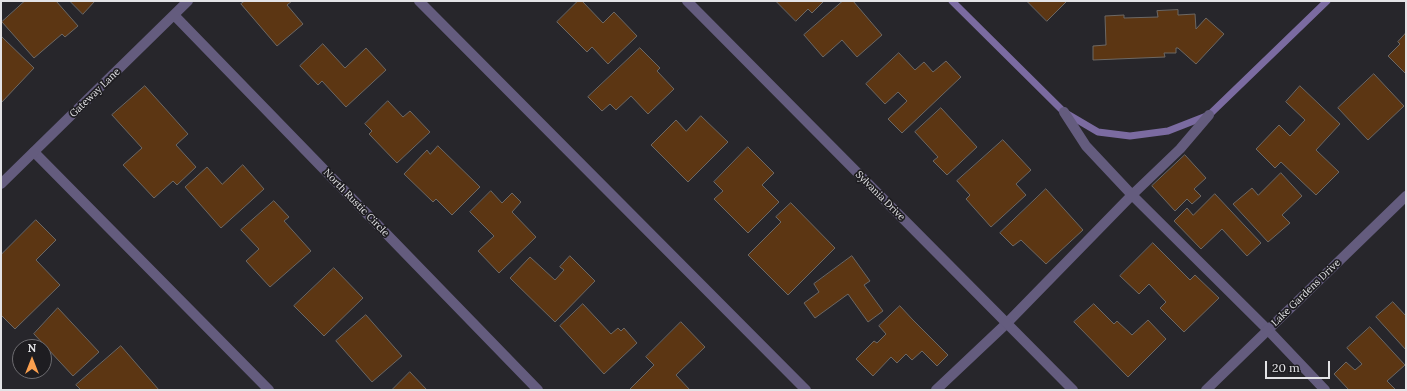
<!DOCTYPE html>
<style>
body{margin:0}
#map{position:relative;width:1407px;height:391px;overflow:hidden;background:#27262b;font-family:Lora,serif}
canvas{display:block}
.frame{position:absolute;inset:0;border:2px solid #e3e3e6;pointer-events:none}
.north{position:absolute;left:12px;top:339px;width:40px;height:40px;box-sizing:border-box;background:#1e1d21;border:1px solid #6d6c70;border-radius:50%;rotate:0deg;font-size:11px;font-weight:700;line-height:16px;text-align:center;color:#e3e3e6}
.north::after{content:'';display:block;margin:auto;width:14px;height:18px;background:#fa9f4e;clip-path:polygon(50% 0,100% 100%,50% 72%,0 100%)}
.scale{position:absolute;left:1265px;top:361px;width:65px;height:18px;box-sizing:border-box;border:2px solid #e3e3e6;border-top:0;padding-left:5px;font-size:12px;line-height:14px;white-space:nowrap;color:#e3e3e6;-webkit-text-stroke:3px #1e1d21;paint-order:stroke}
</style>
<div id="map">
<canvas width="1407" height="391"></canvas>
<div class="frame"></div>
<div class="north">N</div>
<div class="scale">20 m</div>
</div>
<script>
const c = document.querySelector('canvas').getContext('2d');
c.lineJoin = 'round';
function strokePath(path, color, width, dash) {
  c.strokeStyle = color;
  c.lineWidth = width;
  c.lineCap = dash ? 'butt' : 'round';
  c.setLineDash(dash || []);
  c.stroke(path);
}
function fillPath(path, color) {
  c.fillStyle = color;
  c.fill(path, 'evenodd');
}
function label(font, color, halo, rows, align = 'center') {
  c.font = font + ' Lora,serif';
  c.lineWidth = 3.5;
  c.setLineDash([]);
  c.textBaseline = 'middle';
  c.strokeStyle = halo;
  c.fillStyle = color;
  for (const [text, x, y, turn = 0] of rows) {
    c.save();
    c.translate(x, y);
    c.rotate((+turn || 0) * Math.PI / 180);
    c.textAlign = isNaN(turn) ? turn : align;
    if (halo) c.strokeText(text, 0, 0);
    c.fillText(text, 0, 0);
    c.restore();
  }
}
const stream = new Path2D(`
 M952,1L1064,112L1098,132L1130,136L1168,131L1209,115L1327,1`);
const building = new Path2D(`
 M25,1H56L78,26L65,37L62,34L34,58L2,22Z
 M70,1H95L83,14Z
 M245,1H292L287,5L303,24L277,46L241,4Z
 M578,1H582L603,23L614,12L637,36L608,64L592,47L587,52L557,22Z
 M776,1H822L823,2L812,13L808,9L796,21Z
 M843,1H853L882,35L857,57L842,40L823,57L804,35Z
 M1027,1H1067L1047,21Z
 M1178,10V15L1195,14L1196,29L1206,18L1224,34L1196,64L1178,48H1176V53H1164L1165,57L1093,60V46L1106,45L1105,16L1124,15V18L1158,17L1157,11Z
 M1406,33V74L1388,56L1400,44L1398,42Z
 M2,37L34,68L1,103V38Z
 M323,44L345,68L366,48L386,70L346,107L322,81L318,85L300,66Z
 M640,48L660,68L657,71L674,89L648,114L631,96L616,110L610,104L602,111L588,97Z
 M899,53L915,70L924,62L933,72L946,61L961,77L902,133L888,119L907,101L898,92L885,104L866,84Z
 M1374,74L1404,106L1368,140L1338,108Z
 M145,86L188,134L176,145L196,167L177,185L173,181L154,198L123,165L142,148L112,115Z
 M1300,86L1340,124L1316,150L1339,172L1316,195L1281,162L1275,168L1256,149L1279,125L1290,136L1305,120L1286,102Z
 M388,101L403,117L410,111L430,132L397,163L369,134L372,131L365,124Z
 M941,108L977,147L947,175L933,161L938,157L915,132Z
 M701,116L728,142L688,182L651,145L676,120L686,131Z
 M1003,140L1031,170L1016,184L1026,195L991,227L966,199L970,195L957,181Z
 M438,146L480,187L452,215L436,199L433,202L404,174L427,150L430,154Z
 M748,147L774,173L762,185L779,202L748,233L714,199L723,191L714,182Z
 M1185,155L1206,178L1194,189L1201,196L1192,204L1187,199L1175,211L1152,186Z
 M243,165L264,189L221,228L185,187L207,167L222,184Z
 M1281,173L1302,196L1282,215L1290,223L1268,242L1233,204L1252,188L1258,195Z
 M1046,189L1083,230L1046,264L1021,240L1013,246L1000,233Z
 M491,191L502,203L512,193L521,202L512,212L536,237L499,273L478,251L494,236L470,212Z
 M1215,194L1261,243L1247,256L1222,229L1201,249L1174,221L1187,208L1193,215Z
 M274,201L289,217L284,221L311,251L270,287L246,261L259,249L241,230Z
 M791,203L835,248L788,295L748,255L781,222L776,217Z
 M36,220L56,240L36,260L60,285L15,329L1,315V255Z
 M1153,243L1190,280L1195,275L1219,298L1184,332L1160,308L1166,302L1149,284L1139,294L1120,276Z
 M570,256L595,281L555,322L510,278L530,257L555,280L564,270L560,267Z
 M852,256L870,281L864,285L883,311L868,322L848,294L815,318L804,303L819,292L814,284Z
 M334,268L363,298L324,336L294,306Z
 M1393,302L1406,316V350L1376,317Z
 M583,304L611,334L618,328L621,331L624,328L637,343L604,374L560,326Z
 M1094,304L1114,324L1117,321L1132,335L1148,320L1166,339L1128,377L1074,322Z
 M900,306L913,320L948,355L937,366L922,351L912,360L906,354L897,363L891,357L873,376L856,359L874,341L877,343L886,334L879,326Z
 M58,308L99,352L73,376L34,334Z
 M366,315L402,356L372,382L336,341Z
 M681,322L705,347L676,375L690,390H629L654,365L646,357Z
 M1370,327L1405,365L1387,381L1396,390H1349L1334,374L1346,362L1355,370L1362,364L1347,348Z
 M121,346L159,390H81L76,385Z
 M410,372L427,390H392Z`);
const lane = new Path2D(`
 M419,1L806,390
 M1064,112L1086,146L1132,195L1180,149L1209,115
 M34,152L269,390
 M936,390L1007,323L1132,195L1268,330L1325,390`);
const street = new Path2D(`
 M687,1L1073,390
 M174,15L538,390
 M1,184L188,1
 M1206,390L1406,196`);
const streetNames = [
 ["Gateway Lane",95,93,-44],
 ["Sylvania Drive",880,196,45],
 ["North Rustic Circle",356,203,46],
 ["Lake Gardens Drive",1306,293,-44]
];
strokePath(stream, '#7b6ba1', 7);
fillPath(building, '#5c3613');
strokePath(building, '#6d6864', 1);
strokePath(lane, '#645c7e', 10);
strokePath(street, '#645c7e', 10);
label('10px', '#e3e3e6', '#1e1d21', streetNames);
</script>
